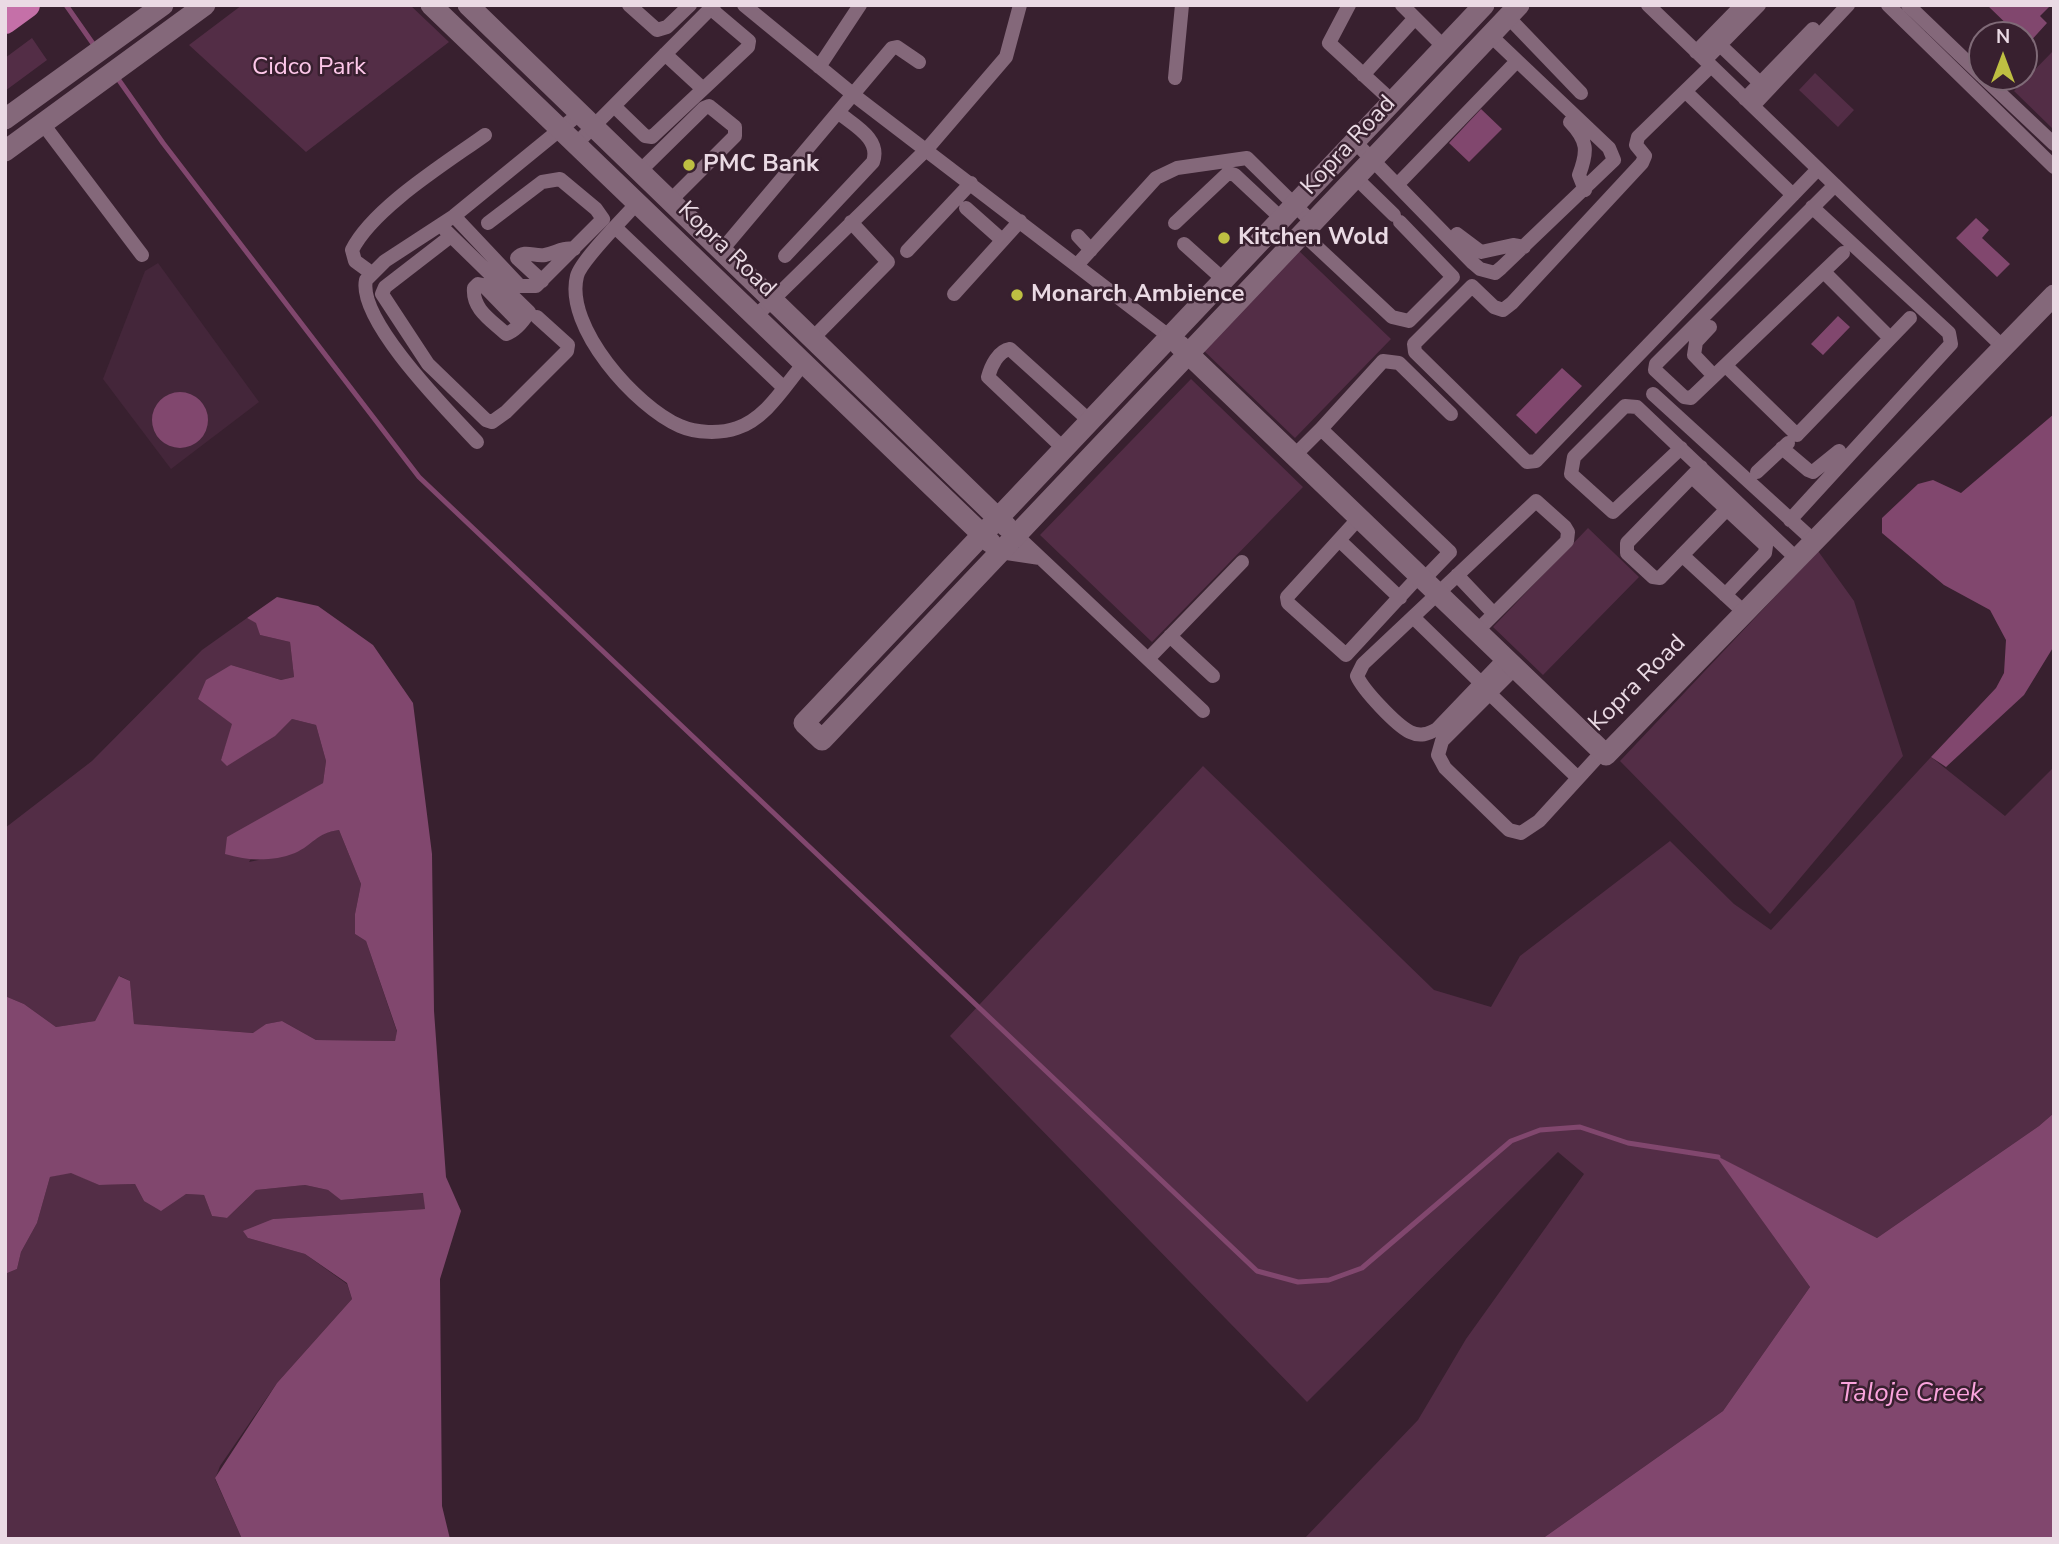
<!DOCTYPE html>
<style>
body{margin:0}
#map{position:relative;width:2059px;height:1544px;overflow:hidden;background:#38202f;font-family:"Nunito Sans",sans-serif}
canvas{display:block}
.frame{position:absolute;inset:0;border:7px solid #eadae4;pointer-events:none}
.north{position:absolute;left:1968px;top:21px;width:70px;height:70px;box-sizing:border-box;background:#38202f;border:2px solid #7f6a77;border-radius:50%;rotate:0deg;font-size:19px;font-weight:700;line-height:28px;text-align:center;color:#eadae4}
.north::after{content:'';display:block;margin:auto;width:24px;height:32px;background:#bebf42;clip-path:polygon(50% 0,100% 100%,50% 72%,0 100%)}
</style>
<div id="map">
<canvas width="2059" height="1544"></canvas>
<div class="frame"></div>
<div class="north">N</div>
</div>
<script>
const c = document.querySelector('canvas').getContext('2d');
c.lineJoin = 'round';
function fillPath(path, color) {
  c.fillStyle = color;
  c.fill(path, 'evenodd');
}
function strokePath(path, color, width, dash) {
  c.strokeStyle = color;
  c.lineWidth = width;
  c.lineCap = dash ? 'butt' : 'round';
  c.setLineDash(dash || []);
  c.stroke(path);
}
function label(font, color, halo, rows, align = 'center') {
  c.font = font + ' "Nunito Sans",sans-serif';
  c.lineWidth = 5;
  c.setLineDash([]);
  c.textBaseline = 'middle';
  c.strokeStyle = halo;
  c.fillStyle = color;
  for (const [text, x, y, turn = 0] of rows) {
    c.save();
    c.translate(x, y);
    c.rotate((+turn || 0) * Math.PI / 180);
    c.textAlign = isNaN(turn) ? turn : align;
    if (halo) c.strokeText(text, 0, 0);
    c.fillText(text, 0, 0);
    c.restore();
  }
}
const built = new Path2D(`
 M158,263L259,402L171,469L103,379L145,271Z`);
const green = new Path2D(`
 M242,5H410L449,42L306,152L189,45Z
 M32,38L47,60L5,91V58Z
 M2054,50V130L2014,91Z
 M1815,73L1854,110L1838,127L1799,90Z
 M1298,250L1391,339L1295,438L1202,349Z
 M1191,379L1303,487L1152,642L1040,535Z
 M1588,528L1639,577L1543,675L1493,627Z
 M1818,551L1854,601L1903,756L1770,914L1620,761Z
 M247,618L257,623L260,635L290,642L294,677L281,680L231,665L198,699L233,724L221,760L274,736L292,719L316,725L326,761L323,783L279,810L249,862L296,852L322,833L339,830L361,884L355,914V934L366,941L397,1032L395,1041L316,1040L282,1021L266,1024L254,1033L134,1024L130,981L120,976L95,1021L56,1027L24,1004L5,996V828L92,761L202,650Z
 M1931,757L2005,816L2054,767V1113L2039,1126L1877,1238L1716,1156L1810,1287L1723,1411L1542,1539H1304L1418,1420L1466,1339L1584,1174L1558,1152L1307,1402L950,1036L1203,766L1434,990L1491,1007L1520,956L1670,841L1734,904L1771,930Z
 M71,1172L99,1185L135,1184L144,1201L186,1194L204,1195L212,1216L227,1218L256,1190L305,1185L328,1190L342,1200L424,1193L425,1209L273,1219L248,1238L305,1254L347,1284L352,1299L277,1383L220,1466L215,1479L242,1539H5V1274L17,1269L21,1252L37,1223L50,1177Z`);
const water = new Path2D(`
 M1987,5H2051L2040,16L2047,23L2028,44L2024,35H2018Z
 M1481,109L1502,129L1469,162L1449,143Z
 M1976,218L1989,230L1982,238L2010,264L1997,277L1956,238Z
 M1838,316L1850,327L1823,355L1811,344Z
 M1562,368L1582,386L1536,434L1516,415Z
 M152 420a28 28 0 1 1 56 0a28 28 0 1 1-56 0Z
 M2054,414V646L2024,695L1946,767L1931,757L1996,688L2004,673L2006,640L1990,610L1944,585L1882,533V518L1918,484L1933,480L1961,493Z
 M277,597L318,606L373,645L413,703L432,854L434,1011L446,1177L461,1211L440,1279L442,1506L450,1539H242L215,1478L277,1383L352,1299L347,1283L305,1254L248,1238L243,1231L273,1219L425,1209L423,1193L341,1200L328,1190L305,1185L256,1190L227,1218L212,1216L204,1195L186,1194L161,1211L144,1201L135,1184L99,1185L71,1173L50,1177L37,1223L21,1252L17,1269L5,1274V996L24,1004L56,1027L95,1021L119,976L130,981L134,1024L253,1033L266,1024L282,1021L316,1040L395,1041L397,1031L366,941L355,934V914L361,884L339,830C316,833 313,845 295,853C272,862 248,861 225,854L227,837L323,783L326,761L316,725L292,719L275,736L227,766L221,760L232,724L198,699L206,680L231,665L281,680L294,677L290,642L260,635L256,623L247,618Z
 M2054,1113V1539H1542L1723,1411L1810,1287L1715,1155L1877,1238L2039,1126Z`);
const stream = new Path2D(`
 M66,5L96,48
 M116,76L163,143L419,477L1257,1271L1298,1282L1329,1280L1362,1268L1511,1141L1540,1130L1580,1127L1628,1143L1718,1157`);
const street = new Path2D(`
 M629,5L657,30L667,27L690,5
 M744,5L855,96L1170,337
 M1349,5L1329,43L1392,101
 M1402,5L1443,46
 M1648,5L2003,347
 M1888,5L2054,167
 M1908,5L1982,76
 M1508,17L1581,93
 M1720,45L1760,83
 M1696,52L1742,5
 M665,54L703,89
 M1705,60L1759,5
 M1711,66L1638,137L1636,145L1645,156L1642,163L1512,303L1503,310L1494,307L1472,286L1414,344L1415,352L1527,462L1536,461L1818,169
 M819,67L860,5
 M1363,75L1415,18
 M1983,77L2054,144
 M1175,78L1182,5
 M1686,92L1793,195
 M1745,99L1813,29
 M614,106L645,136L652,137L748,47L749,41L710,8
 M1753,106L1848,5
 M1570,122C1588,141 1588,151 1579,175L1585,190
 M43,124L142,255
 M1355,142L1473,263L1480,269L1495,273L1501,268L1614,160L1609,148L1490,35
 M577,143L714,5
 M640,171L704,108L709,106L735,127V136L670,201
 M1355,177L1394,215
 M1397,185L1517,61
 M1835,185L1656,364L1655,370L1684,397L1691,398L1843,253
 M638,202C625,217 581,260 577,276C564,327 636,407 680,426C696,433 720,434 737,428C767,418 785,385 805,362
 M966,208L1002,240
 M454,216L520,286H536L603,219L596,209L560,179L542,182L488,223
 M1175,223L1228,173L1235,175L1282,219
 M616,228L783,387
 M446,231L529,312C524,320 515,331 506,334C491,320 472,309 474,288L478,284L483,285L520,323
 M1302,233L1392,317L1409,321L1453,277L1400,222
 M1457,234L1481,252L1513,245L1524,247
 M451,236L385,287L382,294L428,364L486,420L492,422L506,412L567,351L568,345L537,317
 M1078,236L1091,250
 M1184,244L1224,280
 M721,251L892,48L897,47L919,62
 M907,251L971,183
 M785,256L873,162C881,139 855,126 839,113
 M1077,265L1156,178L1177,168L1247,158L1313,223
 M370,272L355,261L352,250C373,208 446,163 485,135
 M1824,272L1890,338
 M542,281L517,258C525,249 534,257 545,255C556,253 562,247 574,249
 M954,294L1020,221
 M756,316L927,149L1006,57L1020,5
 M1710,327L1696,342L1694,355L1714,376
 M812,339L888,262L851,222
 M1726,366L1797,435L1910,318
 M1653,394L1813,540
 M1321,429L1383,361L1399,363L1451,414
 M477,442C449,412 357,320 366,280L385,261L454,216L579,114
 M1681,448L1613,512L1571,474L1574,457L1625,406L1637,407L1797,559
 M1782,448L1808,470L1813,472L1839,451
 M1064,449L988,377C991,366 998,351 1010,349L1092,423
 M1294,456L1321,429L1450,552L1423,580
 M1701,467L1627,543V553L1653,577L1660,578L1727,509
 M1757,472L1788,443
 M1692,477L1766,546L1765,553L1725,595
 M1359,518L1287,597L1288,603L1346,655L1419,576
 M1790,520L1951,344L1949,333L1812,207
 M1016,535L1203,711
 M1339,540L1400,598
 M1000,552L1040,558
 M1682,555L1745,613
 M1457,575L1494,614
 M1413,617L1481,683
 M1477,631L1567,541L1568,532L1565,527L1536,501L1363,664L1357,676C1363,690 1396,725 1410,732C1420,737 1428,734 1437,729L1505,658
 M1170,636L1213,676
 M1148,659L1242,562
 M1515,668L1442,741L1438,755L1445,768L1509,830L1521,833L1539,821L1602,752
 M1490,694L1578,778`);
const secondary = new Path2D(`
 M431,5L991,543
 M468,5L1007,527
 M1484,5L804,723L822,740L1519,5
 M5,119L163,5
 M5,151L205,5
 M1179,345L1606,755L2054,295`);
const highway = new Path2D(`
 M5,21L27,5`);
const markers = [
 [689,165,7,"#bebf42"],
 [1224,238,7,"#bebf42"],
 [1017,295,7,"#bebf42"]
];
const parkNames = [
 ["Cidco Park",309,68]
];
const streetNames = [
 ["Kopra Road",1349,146,-47],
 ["Kopra Road",726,250,44],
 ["Kopra Road",1638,684,-45]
];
const poiNames = [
 ["PMC Bank",703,165],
 ["Kitchen Wold",1238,238],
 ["Monarch Ambience",1031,295]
];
const waterNames = [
 ["Taloje Creek",1911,1395]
];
fillPath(built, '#44263a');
fillPath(green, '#532d46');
fillPath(water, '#81476e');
strokePath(stream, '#81476e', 5);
strokePath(street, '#84687a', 14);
strokePath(secondary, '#84687a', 21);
strokePath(highway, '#c570a8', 26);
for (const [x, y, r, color] of markers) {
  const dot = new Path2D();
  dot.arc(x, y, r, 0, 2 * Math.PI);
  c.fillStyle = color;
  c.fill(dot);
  strokePath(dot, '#38202f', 2.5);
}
label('24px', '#fdc7e9', '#38202f', parkNames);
label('24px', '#eadae4', '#38202f', streetNames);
label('bold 24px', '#eadae4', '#38202f', poiNames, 'left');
label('italic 26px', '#fba4dd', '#38202f', waterNames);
</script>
